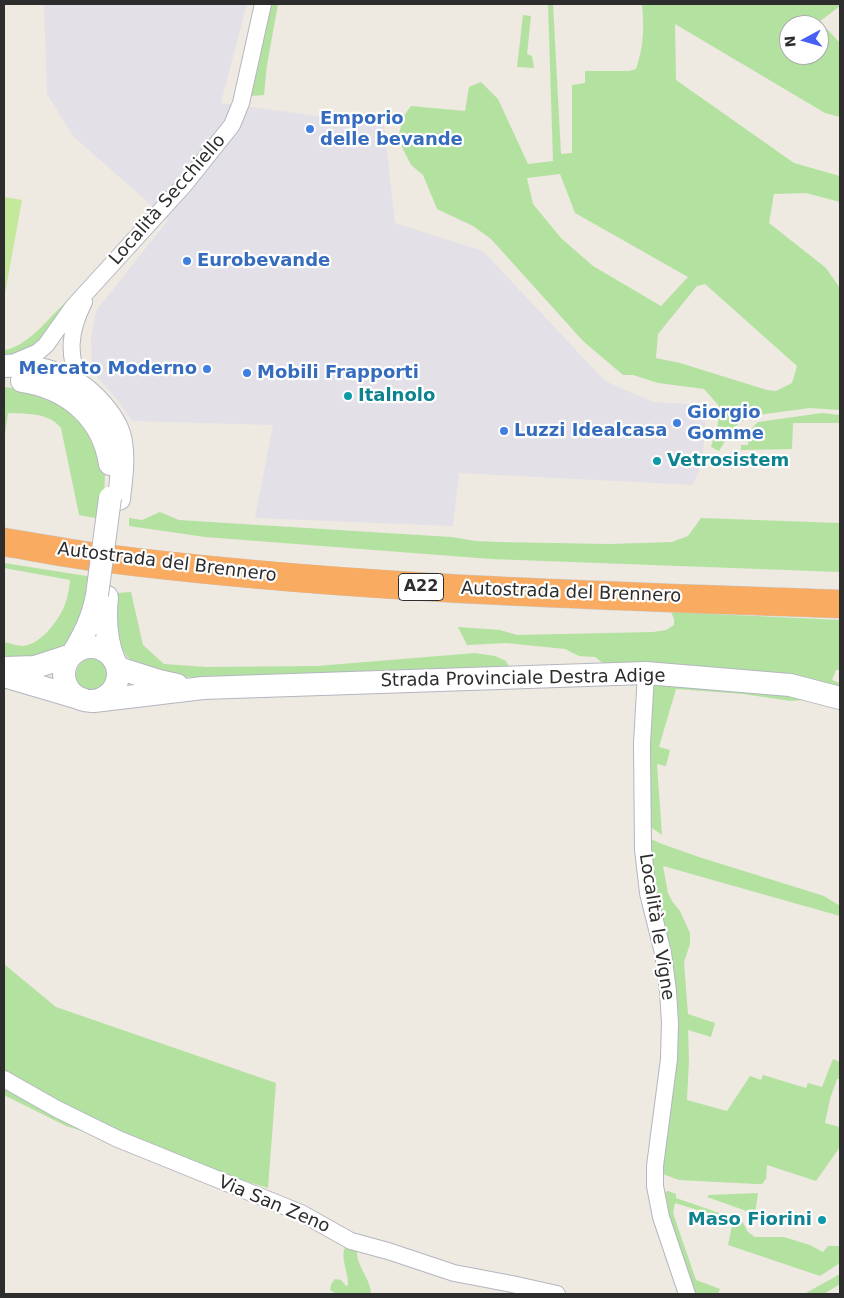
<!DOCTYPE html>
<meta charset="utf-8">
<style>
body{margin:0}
#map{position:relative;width:844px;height:1298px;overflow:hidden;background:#eee9e1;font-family:"DejaVu Sans",sans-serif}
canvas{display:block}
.frame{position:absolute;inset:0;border:5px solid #2d2d2d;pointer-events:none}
.north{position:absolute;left:779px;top:15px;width:50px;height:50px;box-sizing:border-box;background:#fff;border:1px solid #ababab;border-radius:50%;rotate:264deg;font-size:14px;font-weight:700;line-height:20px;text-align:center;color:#2d2d2d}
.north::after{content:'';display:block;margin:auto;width:18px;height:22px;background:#485ff4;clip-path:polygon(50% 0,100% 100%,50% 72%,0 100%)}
</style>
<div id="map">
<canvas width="844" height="1298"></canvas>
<div class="frame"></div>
<div class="north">N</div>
</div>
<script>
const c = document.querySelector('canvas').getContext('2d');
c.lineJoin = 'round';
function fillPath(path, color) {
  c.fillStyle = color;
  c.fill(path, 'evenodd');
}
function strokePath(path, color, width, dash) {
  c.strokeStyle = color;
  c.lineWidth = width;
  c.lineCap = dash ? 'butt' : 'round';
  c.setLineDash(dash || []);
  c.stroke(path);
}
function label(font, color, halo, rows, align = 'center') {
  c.font = font + ' "DejaVu Sans",sans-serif';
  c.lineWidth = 4.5;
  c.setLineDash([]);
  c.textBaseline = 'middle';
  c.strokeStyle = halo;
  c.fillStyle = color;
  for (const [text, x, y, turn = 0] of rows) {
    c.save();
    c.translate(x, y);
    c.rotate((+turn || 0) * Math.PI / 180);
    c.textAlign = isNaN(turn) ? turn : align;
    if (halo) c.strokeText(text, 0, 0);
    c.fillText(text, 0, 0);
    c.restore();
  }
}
const industrial = new Path2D(`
 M44,4H247L221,103L384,125L395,223L483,251L605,381L653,402L707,405L702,464L693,485L459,473L453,526L255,518L273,425L132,421L116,398L98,378L92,364L91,338L96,311L168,220L73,136L47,94Z`);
const green = new Path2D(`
 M269,4H278L267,65L264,95L250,96Z
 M548,4H553L561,154L572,153V85L585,83V71H629L636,69C644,45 644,29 642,4H840V6L815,25H789V55H819V28L828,30L840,43V117L825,113L675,24L676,80L794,163L840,176V202L806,193L774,194L769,223L826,268L840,288V410L810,408L750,416L734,427L719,451L711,447L718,424L719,406L704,389L658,383L633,375H623L583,341L491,239L473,226L437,209L423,175L411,165L398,139L403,117L411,106L465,111L469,87L481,82L498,99L528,164L553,161ZM560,174L575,213L688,277L661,306L593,266L561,238L533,204L527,178ZM705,284L797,366L792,383L776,391L767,390L680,363L656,358L658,334L697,286Z
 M523,15L531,16L527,54L532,56L534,68L517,67Z
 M65,303C64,310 60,315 56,321C43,341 26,350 4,359V350C28,347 48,318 65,303Z
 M4,387L29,390L78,414L101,455L105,476L104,497L101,519L79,515L61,428C48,412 27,414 8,413L4,441Z
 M822,413L840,415V423H793L792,449L741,450V445H748V432L758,422Z
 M160,512L179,520L451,537L476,541L496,542L610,544L672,542L688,536L701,518L840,523V572L491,559L205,537L129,526V518L142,520Z
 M4,563L93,577L90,610L59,654L4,662V642C9,643 17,646 23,646C41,644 57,622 64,607C68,598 69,589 70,580L4,568Z
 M131,592L143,645L164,664L207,667L317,666L475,653L495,656L506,661L510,670L329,677H183L138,666L127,657L121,647L113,616L118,593Z
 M671,612L840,620V670H836L832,680L840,683V689L608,667L595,657L579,656L565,649L506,643L467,645L458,627L500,630L517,635L653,632L666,630L674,625V619Z
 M76 675a17 17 0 1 1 34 0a17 17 0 1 1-34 0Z
 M701,682L840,704V709L802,700L791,701L743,694L676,689L659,747L670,750L666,766L657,764L662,835L649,826L648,762L652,683Z
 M649,838L662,844L699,857L824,896L840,906V916L663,866L668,893L672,901L680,911L690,933V944L684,962L688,1014L715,1023L711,1037L688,1030L689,1060L687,1100L727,1111L750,1076L761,1080L763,1075L806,1088L808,1083L822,1087L833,1059L840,1062V1079H837L830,1099L825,1123L840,1127V1147L816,1181L767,1165L766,1179L762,1184H757L679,1180L660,1173L670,1103Z
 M4,964L56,1007L276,1083L268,1188L66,1126L4,1095Z
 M668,1191L676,1194V1198L742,1221L748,1232L755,1237H784L810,1245L823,1252L828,1246H840V1263L820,1276L728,1245L733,1221L675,1203L673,1213L696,1280L720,1289L718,1294H693L669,1229L662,1193Z
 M758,1193L755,1214L707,1197L709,1195Z
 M347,1244L357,1250C356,1266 371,1279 371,1294H336L330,1290L331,1284L335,1279L341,1280L346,1286L348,1285C349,1272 338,1255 347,1244Z
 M840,1274V1284L824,1294H804Z`);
const pitch = new Path2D(`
 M4,197L22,200L4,299Z`);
const street = new Path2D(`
 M10,364L38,352L46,345L73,307L185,184L232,125L241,103L263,4
 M81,386C67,355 69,332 84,302
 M646,673L642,744L643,849L648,893L663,953L668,991L670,1023L669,1059L655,1166V1186L661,1217L687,1294
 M4,1079L57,1109L118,1139L301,1213L351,1241L388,1251L454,1273L512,1284L557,1294`);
const secondary = new Path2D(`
 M4,366C26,365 51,370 71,380C91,390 118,419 121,442C124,461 121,480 119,499
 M22,381C68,388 103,417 110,464
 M107,597C105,617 106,641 114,660
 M64 674a27 27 0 1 1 54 0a27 27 0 1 1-54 0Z
 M4,668L35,667L72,655C84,635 93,618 97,595
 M118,668L159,681L177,685
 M4,676L82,699
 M94,701L203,688L646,673L790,685L840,698`);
const highway = new Path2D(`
 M4,542C34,547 65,553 95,557C342,589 592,595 840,604`);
const secondaryBridge = new Path2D(`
 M97,595L110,498`);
const markers = [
 [310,129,5,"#3f7fe0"],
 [187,261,5,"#3f7fe0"],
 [207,369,5,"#3f7fe0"],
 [247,373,5,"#3f7fe0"],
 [348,396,5,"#0f9aa8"],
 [677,423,5,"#3f7fe0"],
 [504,431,5,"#3f7fe0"],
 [657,461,5,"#0f9aa8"],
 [822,1220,5,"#0f9aa8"]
];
const shields = [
 [421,587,45]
];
const shieldNames = [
 ["A22",421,587]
];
const shopNames = [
 ["Emporio",320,119],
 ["delle bevande",320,140],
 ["Eurobevande",197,261],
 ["Mercato Moderno",197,369,"right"],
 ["Mobili Frapporti",257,373],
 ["Giorgio",687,413],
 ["Gomme",687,434],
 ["Luzzi Idealcasa",514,431]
];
const streetNames = [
 ["Località Secchiello",168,200,-49],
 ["Autostrada del Brennero",167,563,7],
 ["Autostrada del Brennero",571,593,2],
 ["Strada Provinciale Destra Adige",523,679,-1],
 ["Località le Vigne",656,927,81],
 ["Via San Zeno",274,1205,23]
];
const cultureNames = [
 ["Italnolo",358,396],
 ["Vetrosistem",667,461],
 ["Maso Fiorini",812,1220,"right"]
];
fillPath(industrial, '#e3e1e7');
fillPath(green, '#b3e2a0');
fillPath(pitch, '#c4e99c');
strokePath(street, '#b4b6c0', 18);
strokePath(secondary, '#b4b6c0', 24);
strokePath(highway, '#c8c8c8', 29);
strokePath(street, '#fff', 16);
strokePath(secondary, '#fff', 22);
strokePath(highway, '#f8ab61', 28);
strokePath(secondaryBridge, '#b4b6c0', 24, []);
strokePath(secondaryBridge, '#fff', 22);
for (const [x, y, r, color] of markers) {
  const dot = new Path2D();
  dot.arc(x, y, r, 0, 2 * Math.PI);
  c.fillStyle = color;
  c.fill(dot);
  strokePath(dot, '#fff', 2);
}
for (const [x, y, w] of shields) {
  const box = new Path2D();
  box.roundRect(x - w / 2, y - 13.5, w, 27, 4);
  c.fillStyle = '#fff';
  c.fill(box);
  strokePath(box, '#2d2d2d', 1);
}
label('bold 16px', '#2d2d2d', null, shieldNames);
label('bold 18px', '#366cbe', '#fff', shopNames, 'left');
label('18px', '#2d2d2d', '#fff', streetNames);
label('bold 18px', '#0d838f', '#fff', cultureNames, 'left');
</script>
